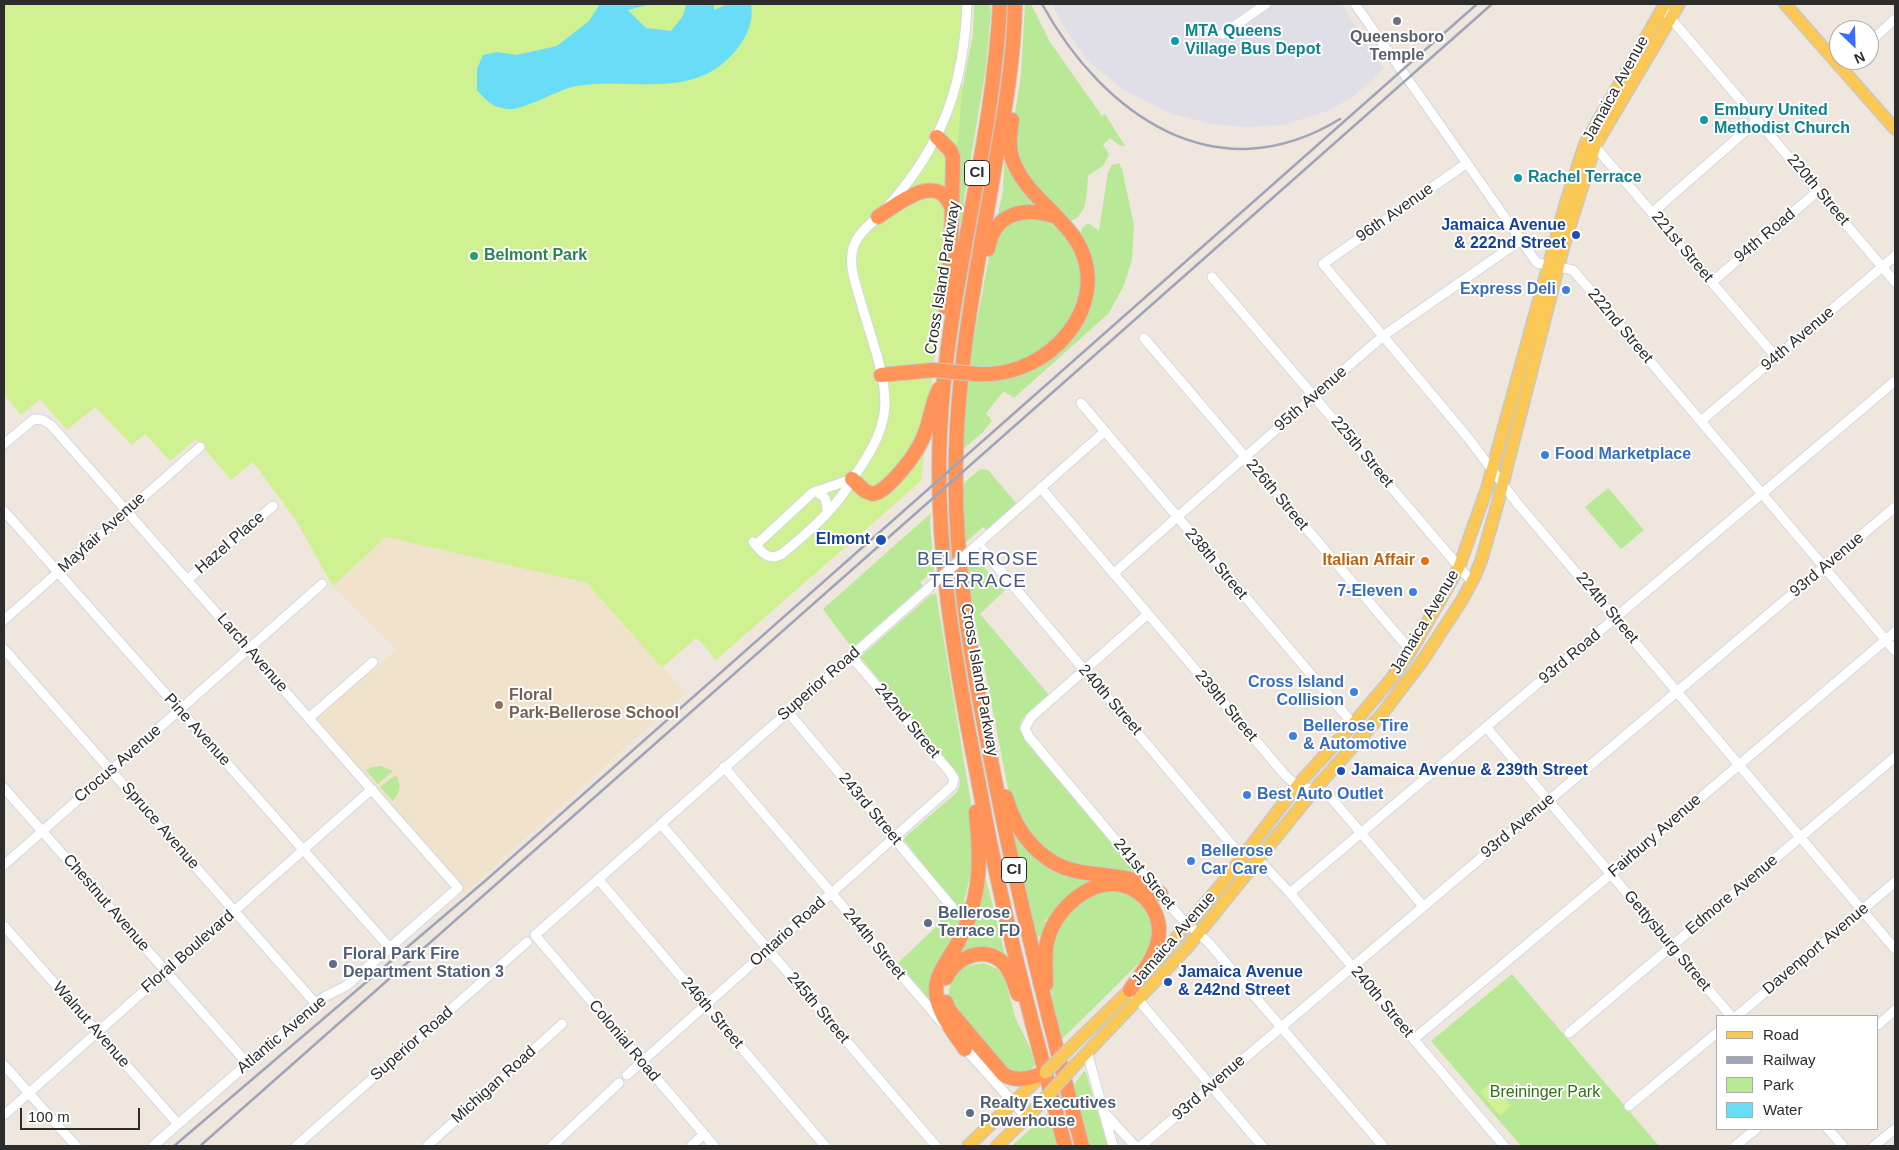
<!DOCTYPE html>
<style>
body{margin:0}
#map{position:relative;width:1899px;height:1150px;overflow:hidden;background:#efe6dd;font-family:Helvetica,sans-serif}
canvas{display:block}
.frame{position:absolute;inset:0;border:5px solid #2c2c2c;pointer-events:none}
.legend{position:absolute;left:1716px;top:1015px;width:162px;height:115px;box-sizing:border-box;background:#fff;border:1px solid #ababab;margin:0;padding:6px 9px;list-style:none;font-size:15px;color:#2c2c2c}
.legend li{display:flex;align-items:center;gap:10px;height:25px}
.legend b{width:25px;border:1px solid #ababab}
.north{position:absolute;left:1829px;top:20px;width:50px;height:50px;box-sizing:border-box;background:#fff;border:1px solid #ababab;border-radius:50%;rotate:156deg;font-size:14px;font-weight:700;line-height:20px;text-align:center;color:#2c2c2c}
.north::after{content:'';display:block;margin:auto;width:18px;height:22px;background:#3a6eff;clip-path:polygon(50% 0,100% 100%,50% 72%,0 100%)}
.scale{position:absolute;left:20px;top:1108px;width:120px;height:22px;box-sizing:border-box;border:2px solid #2c2c2c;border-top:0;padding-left:6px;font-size:15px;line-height:18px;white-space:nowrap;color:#2c2c2c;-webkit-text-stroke:4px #fff;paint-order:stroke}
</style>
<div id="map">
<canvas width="1899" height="1150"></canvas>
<div class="frame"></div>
<ul class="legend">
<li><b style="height:6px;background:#fcc855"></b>Road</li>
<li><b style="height:6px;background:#9fa5b8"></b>Railway</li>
<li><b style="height:14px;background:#b9e996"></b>Park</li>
<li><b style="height:14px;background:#69ddf8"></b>Water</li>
</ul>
<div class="north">N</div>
<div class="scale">100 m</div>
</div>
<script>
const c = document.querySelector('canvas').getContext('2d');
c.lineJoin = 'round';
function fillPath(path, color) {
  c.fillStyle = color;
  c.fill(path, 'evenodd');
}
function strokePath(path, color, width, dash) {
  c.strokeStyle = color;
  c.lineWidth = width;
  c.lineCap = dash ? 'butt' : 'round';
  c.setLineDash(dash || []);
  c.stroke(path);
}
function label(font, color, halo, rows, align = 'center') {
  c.font = font + ' Helvetica,sans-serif';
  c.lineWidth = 4;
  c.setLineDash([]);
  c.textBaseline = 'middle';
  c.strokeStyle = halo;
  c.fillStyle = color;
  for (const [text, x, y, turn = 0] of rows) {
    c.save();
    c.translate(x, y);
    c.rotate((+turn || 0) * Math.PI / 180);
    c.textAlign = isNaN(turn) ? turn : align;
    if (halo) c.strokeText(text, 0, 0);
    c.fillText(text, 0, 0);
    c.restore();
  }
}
const industrial = new Path2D(`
 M1052,4H1341L1384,69L1354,96L1330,110L1284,125L1245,127L1212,124L1170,113L1124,90L1088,61L1067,32Z`);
const education = new Path2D(`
 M386,537L587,583L685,693L464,894L311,718L397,650L333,586Z`);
const green = new Path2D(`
 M974,4H990L991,11L986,68L964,199V209L961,224L957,222V126L960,100L973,34Z
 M1025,4H1031L1050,42L1102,116L1105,114L1125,146L1119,145L1110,138L1103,145L1109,154L1104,165L1088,176C1086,195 1089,214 1069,222L1021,169L1012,133L1021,75Z
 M1005,147L1041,205L1000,217L998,215L1003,190Z
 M1119,163L1122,169L1134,225L1132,259L1124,285L1109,313L1014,398L1004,391L986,413L992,421L982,433L962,450L968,368L991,246L997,232L1018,217C1026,218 1045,218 1052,221C1061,226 1067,236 1072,244C1089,275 1083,310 1059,336C1037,360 1000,369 971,380L985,382L986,379L1017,375L1085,314L1080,235L1082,228L1088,223L1099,231L1108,172L1112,165Z
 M980,469L988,470L1016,503L987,530L983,527L964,544L962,485Z
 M1608,488L1644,530L1621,549L1585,507Z
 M931,513L930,523L934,571L920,582L923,586L852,648L823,609Z
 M978,561L1005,590L980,614L1049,695L1022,719L1020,727L1022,735L1139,875L1086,868L1055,859L1028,837L1012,809L965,568L974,562Z
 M933,593L934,595L936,593L974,822L973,863L964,902L968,905L934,1007L898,963L941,922L938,917L945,912L948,916L957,908L904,840L905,837L955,794C961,787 961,782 958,774L860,657Z
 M381,766L393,771L378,784L366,770L372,767Z
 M396,775C402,784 400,793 393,801L380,787Z
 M1008,814L1028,848L1114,880L1056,912L1044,921L1048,924L1046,934L1037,937L1031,920Z
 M986,879L1007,963L961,953L958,950L971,924Z
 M1106,889L1133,894L1150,913L1155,925L1149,948L1141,961L1060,1041L1049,980L1048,947L1058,921L1080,899Z
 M983,963L998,969L1005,979L1015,1017L1030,1048L1035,1065L1030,1070L1016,1072V1075L1003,1068L952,1007C946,991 950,981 958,967L961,970L967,966Z
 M1512,974L1659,1146H1521L1431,1041Z
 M1084,1071L1086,1073L1108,1146H1089L1073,1086Z
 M1048,1113L1057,1146H1012Z`);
const pitch = new Path2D(`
 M4,4H968L960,118L921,481L716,660L702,643L696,638L662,668L587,583L386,537L333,586L295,519L253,462L231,480L196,439L170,461L145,434L132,445L95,407L67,430L40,399L21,415L4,394Z
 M1491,1082L1511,1106L1500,1116L1480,1092Z`);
const water = new Path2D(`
 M600,4H651L628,10L646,28L671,31L683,16L686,4H714V10L728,4H751C754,21 747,36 737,49C695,102 633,77 576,86C559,89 523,111 508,109C491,107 487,101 477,90V69L483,55L497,52L516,55L557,46L589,21Z`);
const minor = new Path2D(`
 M1355,4L1537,263L1573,270L1895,651
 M1662,8L1895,282
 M1223,34L1266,4
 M1869,43L1895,19
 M1841,69L1851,60
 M1592,143L1776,357
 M1467,163L1323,264L1469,439L1517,503L1895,949
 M1653,212L1758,120
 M1212,277L1472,582
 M1712,282L1818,191
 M1144,338L1411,651
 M1081,403L1353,724
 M1701,421L1895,256
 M1104,432L978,544L1242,857
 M4,444L34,419L43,420L51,425L458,888L346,986L324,997L316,1004L153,1146
 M1041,488L1285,775L1297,786L1327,793L1423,906
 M816,491L825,498L828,512
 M4,511L390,948
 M753,542C761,551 768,562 782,554C802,537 823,520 839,499C847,490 851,480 858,471C872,450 885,428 885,402C885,373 870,334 862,306C857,287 846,263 855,243C859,233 869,225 877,218C885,210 893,201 900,192C947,134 964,78 967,4
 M756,545L812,493L852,479
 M1113,574L1314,396L1383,336L1521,240
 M187,580L273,506
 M1148,614L1031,717L1025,728L1029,737L1180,917L1209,943L1383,1146
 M4,620L200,447
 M4,649L316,1004
 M788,712L952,907
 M309,718L373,662
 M1487,728L1731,1016
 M724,767L943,1024
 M4,788L247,1063
 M661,824L936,1146
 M1258,859L1290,893L1504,1146
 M4,865L322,584
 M598,879L825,1146
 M1290,893L1895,381
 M4,926L178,1124
 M1135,996L1262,1146
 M1737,1016L1895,882
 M1878,1025L1895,1010
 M1569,1033L1895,757
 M1414,1039L1611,874L1895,632
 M962,1045L1027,1118
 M1087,1052L1113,1146
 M4,1065L76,1146
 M627,1075L952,786L954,779L949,771L851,656
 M1629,1106L1718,1032
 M1103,1111L1135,1146
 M4,1115L372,789
 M1828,1129L1843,1146
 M296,1146L527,942
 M427,1146L562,1024
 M552,1146L619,1083
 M691,1146L704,1134
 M714,1146L535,935L933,584
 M1141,1146L1895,507
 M1735,1146L1756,1129
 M1874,1146L1895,1129`);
const major = new Path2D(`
 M1785,4L1895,129
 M1149,970L1220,886L1297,786L1353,724L1391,679L1411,651L1459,567L1487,488L1566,202L1585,144L1665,4
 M1069,1049L1136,984
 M1076,1064L1185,950L1314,790L1382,714L1423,660L1462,600L1475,576L1482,558L1498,502L1563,248L1595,146L1679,4
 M968,1146L1042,1075
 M997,1146L1039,1105`);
const highway = new Path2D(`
 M1000,4C993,148 947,287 940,431C935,538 952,644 972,749C979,783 985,818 992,852C1012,951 1039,1049 1065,1146
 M1015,4C1014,61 1004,115 994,171C978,265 958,358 956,454C953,558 971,659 991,760C1016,890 1048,1018 1082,1146
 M937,137L950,150L953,157L951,251L945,307
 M878,217C899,203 940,169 952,210
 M988,249C994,212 1025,206 1057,217
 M976,374C1006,376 1037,365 1059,343C1074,328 1084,311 1087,290C1095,227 1032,210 1013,161C1008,148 1010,133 1012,120
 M881,375L933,370
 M852,479L865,491L873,494C882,492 888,485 895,478C908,464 920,449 926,430C931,416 932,402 939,389
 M1006,797C1016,834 1043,866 1081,872C1114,878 1131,873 1161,894
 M946,978C956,956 987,944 1005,965C1012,973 1014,984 1018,994
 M1046,984C1046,970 1044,956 1047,942C1057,898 1116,859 1150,904C1159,916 1161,931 1157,944C1153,961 1139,976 1130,990
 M946,1002L949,1010L1003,1074C1017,1083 1030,1078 1045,1073
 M965,1049C957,1037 948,1026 942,1013C928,984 941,970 956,946C962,935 968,923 971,911C982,878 979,846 976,812`);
const rail = new Path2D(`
 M1042,4C1103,115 1216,195 1340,119
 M174,1146L485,881L1477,4
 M200,1146L1492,4`);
const minorBridge = new Path2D(`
 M933,584L978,544`);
const majorBridge = new Path2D(`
 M1045,1073L1069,1049
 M1039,1105L1076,1064`);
const highwayBridge = new Path2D(`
 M933,370L976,374`);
const markers = [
 [1397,21,5,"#6b7280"],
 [1175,41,5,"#0f9aa8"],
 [1704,120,5,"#0f9aa8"],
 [1518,178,5,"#0f9aa8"],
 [1576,235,5,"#1a4fb4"],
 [474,256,5,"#2e9e5b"],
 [1566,290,5,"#3f7fe0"],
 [1545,455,5,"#3f7fe0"],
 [881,540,6,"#1a4fb4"],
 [1425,561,5,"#e8710a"],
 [1413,592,5,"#3f7fe0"],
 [1354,692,5,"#3f7fe0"],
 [499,705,5,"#8d6e63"],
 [1293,736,5,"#3f7fe0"],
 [1341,771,5,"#1a4fb4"],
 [1247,795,5,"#3f7fe0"],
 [1191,861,5,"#3f7fe0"],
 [928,923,5,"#5c6f8a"],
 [333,964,5,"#5c6f8a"],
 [1168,982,5,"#1a4fb4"],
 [970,1113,5,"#5c6f8a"]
];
const shields = [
 [977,173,25],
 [1014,870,25]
];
const shieldNames = [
 ["CI",977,173],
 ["CI",1014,870]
];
const cultureNames = [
 ["MTA Queens",1185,32],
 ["Village Bus Depot",1185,50],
 ["Embury United",1714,111],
 ["Methodist Church",1714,129],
 ["Rachel Terrace",1528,178]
];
const worshipNames = [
 ["Queensboro",1397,38],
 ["Temple",1397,56]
];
const streetNames = [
 ["Jamaica Avenue",1616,89,-61],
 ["220th Street",1818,190,50],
 ["96th Avenue",1395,213,-35],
 ["94th Road",1765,236,-40],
 ["221st Street",1682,247,50],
 ["Cross Island Parkway",943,278,-81],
 ["222nd Street",1620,326,50],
 ["94th Avenue",1798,339,-40],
 ["95th Avenue",1311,399,-41],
 ["225th Street",1362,452,50],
 ["226th Street",1277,495,50],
 ["Mayfair Avenue",102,533,-42],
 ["Hazel Place",230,543,-41],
 ["238th Street",1216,564,50],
 ["93rd Avenue",1827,565,-40],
 ["224th Street",1607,608,50],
 ["Jamaica Avenue",1425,622,-59],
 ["Larch Avenue",252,653,49],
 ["93rd Road",1570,657,-40],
 ["Cross Island Parkway",979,680,80],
 ["Superior Road",819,684,-41],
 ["240th Street",1110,700,49],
 ["239th Street",1226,706,50],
 ["242nd Street",907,721,50],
 ["Pine Avenue",197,730,48],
 ["Crocus Avenue",118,764,-41],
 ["243rd Street",870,809,50],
 ["Spruce Avenue",160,826,49],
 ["93rd Avenue",1518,826,-40],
 ["Fairbury Avenue",1655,836,-41],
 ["241st Street",1144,874,50],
 ["Edmore Avenue",1732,895,-40],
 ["Chestnut Avenue",106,903,49],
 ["Ontario Road",788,932,-42],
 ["Jamaica Avenue",1174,939,-49],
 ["Gettysburg Street",1667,941,50],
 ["244th Street",874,944,50],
 ["Davenport Avenue",1816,949,-40],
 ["Floral Boulevard",188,952,-41],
 ["240th Street",1382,1002,50],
 ["245th Street",818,1008,50],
 ["246th Street",712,1013,50],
 ["Walnut Avenue",91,1025,49],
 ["Atlantic Avenue",282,1035,-40],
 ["Colonial Road",624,1041,50],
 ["Superior Road",412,1044,-41],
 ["Michigan Road",494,1085,-42],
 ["93rd Avenue",1209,1088,-41]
];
const transitNames = [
 ["Jamaica Avenue",1566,226],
 ["& 222nd Street",1566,244],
 ["Elmont",870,540],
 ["Jamaica Avenue & 239th Street",1351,771,"left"],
 ["Jamaica Avenue",1178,973,"left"],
 ["& 242nd Street",1178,991,"left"]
];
const leisureNames = [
 ["Belmont Park",484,256]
];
const shopNames = [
 ["Express Deli",1556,290,"right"],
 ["Food Marketplace",1555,455],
 ["7-Eleven",1403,592,"right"],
 ["Cross Island",1344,683,"right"],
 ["Collision",1344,701,"right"],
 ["Bellerose Tire",1303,727],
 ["& Automotive",1303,745],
 ["Best Auto Outlet",1257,795],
 ["Bellerose",1201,852],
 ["Car Care",1201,870]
];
const foodNames = [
 ["Italian Affair",1415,561]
];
const educationNames = [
 ["Floral",509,696],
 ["Park-Bellerose School",509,714]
];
const serviceNames = [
 ["Bellerose",938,914],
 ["Terrace FD",938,932],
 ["Floral Park Fire",343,955],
 ["Department Station 3",343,973],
 ["Realty Executives",980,1104],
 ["Powerhouse",980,1122]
];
const parkNames = [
 ["Breininger Park",1545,1093]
];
const quarterNames = [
 ["BELLEROSE",978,560],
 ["TERRACE",978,582]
];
fillPath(industrial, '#e0dee7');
fillPath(education, '#f1e2cc');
fillPath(green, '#b9e996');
fillPath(pitch, '#d0f191');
fillPath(water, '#69ddf8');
strokePath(minor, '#d2d7e6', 11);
strokePath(major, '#c8c8c8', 14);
strokePath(highway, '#c8c8c8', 16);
strokePath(minor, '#fff', 9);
strokePath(major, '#fcc855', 11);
strokePath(highway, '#ff9358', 14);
strokePath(rail, '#9fa5b8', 2.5);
strokePath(minorBridge, '#d2d7e6', 11, []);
strokePath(majorBridge, '#c8c8c8', 14, []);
strokePath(highwayBridge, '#c8c8c8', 16, []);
strokePath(minorBridge, '#fff', 9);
strokePath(majorBridge, '#fcc855', 11);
strokePath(highwayBridge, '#ff9358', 14);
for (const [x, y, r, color] of markers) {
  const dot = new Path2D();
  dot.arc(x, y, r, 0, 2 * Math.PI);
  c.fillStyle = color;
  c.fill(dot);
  strokePath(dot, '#fff', 2);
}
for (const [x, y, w] of shields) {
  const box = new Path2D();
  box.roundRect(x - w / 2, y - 12.5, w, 25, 4);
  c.fillStyle = '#fff';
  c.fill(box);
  strokePath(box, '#2c2c2c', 1);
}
label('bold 15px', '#2c2c2c', null, shieldNames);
label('bold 16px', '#0d838f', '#fff', cultureNames, 'left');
label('bold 16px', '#5b616d', '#fff', worshipNames);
label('16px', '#2c2c2c', '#fff', streetNames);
label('bold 16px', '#164399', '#fff', transitNames, 'right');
label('bold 16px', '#27864d', '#fff', leisureNames, 'left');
label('bold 16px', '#366cbe', '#fff', shopNames, 'left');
label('bold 16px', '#c56008', '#fff', foodNames, 'right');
label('bold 16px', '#785e54', '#fff', educationNames, 'left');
label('bold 16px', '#4e5e75', '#fff', serviceNames, 'left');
label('16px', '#2f7015', '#fff', parkNames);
c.letterSpacing = '1px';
label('19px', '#485781', '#fff', quarterNames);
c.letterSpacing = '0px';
</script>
